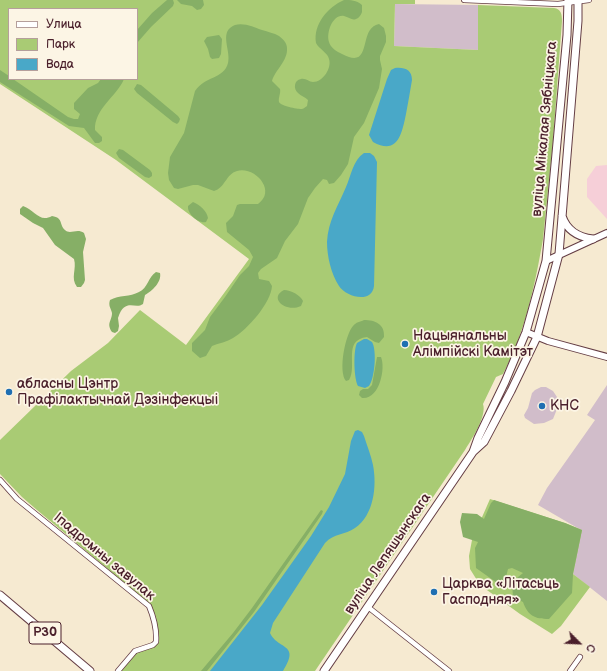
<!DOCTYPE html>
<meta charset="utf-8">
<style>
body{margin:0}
#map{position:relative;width:607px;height:671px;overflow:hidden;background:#f6ead1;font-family:"Balsamiq Sans",sans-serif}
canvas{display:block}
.legend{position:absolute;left:8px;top:8px;width:130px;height:72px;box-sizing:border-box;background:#fcf5e5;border:1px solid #b59f9b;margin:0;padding:5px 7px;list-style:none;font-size:12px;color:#4a1f2b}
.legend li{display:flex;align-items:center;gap:8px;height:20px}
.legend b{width:20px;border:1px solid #b59f9b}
.north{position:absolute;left:559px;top:623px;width:40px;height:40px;-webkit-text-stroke:3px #fcf5e5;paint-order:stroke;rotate:114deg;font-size:11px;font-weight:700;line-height:16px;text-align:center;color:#4a1f2b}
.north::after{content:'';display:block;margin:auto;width:14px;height:18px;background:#4a1f2b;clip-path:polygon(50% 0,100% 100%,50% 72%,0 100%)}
</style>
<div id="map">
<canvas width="607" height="671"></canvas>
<ul class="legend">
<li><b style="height:5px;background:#fff"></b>Улица</li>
<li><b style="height:11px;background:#a9cb74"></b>Парк</li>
<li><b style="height:11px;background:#49a8c8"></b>Вода</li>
</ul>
<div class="north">С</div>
</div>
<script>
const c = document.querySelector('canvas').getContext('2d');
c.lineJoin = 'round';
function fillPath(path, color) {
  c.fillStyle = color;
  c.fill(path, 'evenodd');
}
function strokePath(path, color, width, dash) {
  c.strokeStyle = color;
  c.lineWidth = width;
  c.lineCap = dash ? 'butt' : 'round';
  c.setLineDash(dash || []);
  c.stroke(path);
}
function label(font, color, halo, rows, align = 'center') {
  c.font = font + ' "Balsamiq Sans",sans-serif';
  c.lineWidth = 3.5;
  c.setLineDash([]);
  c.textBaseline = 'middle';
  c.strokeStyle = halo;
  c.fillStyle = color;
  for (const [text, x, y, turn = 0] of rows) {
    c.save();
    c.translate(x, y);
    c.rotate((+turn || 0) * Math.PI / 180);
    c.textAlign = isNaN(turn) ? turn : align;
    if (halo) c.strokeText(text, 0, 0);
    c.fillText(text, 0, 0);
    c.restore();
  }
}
const built = new Path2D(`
 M607,165V219L587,197V179L596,166Z`);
const industrial = new Path2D(`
 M395,4L478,5V50L394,46Z
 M607,385V601L573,574L581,530L538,505L547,488L595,420L587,415Z
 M541,387H546L553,391L557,397L559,404L553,419L544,423L534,424L525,418L524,415L528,408L532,393L535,390Z`);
const green = new Path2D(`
 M0,0H415V4H395L394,46L478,50V5L554,8C561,9 562,14 562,21L553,141L543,239C535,285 525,333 503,374L496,377L483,404C487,416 472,439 465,450L315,671H117L132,653L150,646L157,638L147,602L37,510L22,497L0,474V440L71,371L108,343L140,310L186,345L249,259L116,160L0,84ZM9,9H137V79H9Z
 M490,499L565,523L582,530L573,574L590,587L561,626L552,634L520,614L480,585L470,569L469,556L472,540Z`);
const forest = new Path2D(`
 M167,0H173L174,3L173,6L151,27L137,43V30L152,13Z
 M177,0H203L204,5L201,9L197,10L192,6L181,4Z
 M344,0C351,0 356,0 362,5V12C361,15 359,18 356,19C352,21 349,17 344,16C333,14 326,32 329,42C330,47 337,52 342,54C374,71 357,28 379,24L384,28L386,36V42L380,56V60L382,69L379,88L364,123L354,137L348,164L341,175L334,183L329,184L327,180L323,179L315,188L308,198L298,224L285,241L277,258L261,269L258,273L259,279L269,281L272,286C271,303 247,330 233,338C227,342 219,343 212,346L206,356L200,358L192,351V343L205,330L210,317L225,297L240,275L249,266L253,257L249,250L227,232L226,223L233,216L237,205L240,204H258C277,191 255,166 237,171C226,174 225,188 214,191L198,185H193L178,189L174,188L169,180L168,173L170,157L184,133L195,91C205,76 224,79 228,63C231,52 221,36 230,28C239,20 253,27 262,30C268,32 274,33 279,36C283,39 287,43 287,48C288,61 275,70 272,81L280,89C281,93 278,98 279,102C281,106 297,109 301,109C304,109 304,108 307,106L308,100C305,97 301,96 298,93C293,89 294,80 301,79C306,78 309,82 313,82C323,82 332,68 329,59C328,53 319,49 316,43C313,24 328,7 344,0Z
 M219,35L222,39L221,54L219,58L212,59L210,57L208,49L204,41L207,37Z
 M0,70L9,76V79H13L68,117L74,119H78L80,114L74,109V103L88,88L98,83L101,79H124C117,96 94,109 95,130L102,137V141L99,143H95L84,128L69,126L0,82Z
 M137,84L141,85L178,116L180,119L179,122L177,124L173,122L137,93L134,89Z
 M119,149L123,150L150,170L152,173V176L149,178L145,177L119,158L116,153Z
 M193,202C200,205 207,211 208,218L206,222C199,224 187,214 188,206Z
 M23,206C35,210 39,223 52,216C64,218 59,225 65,230C70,235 77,228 84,233L86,239L83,252L85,280L84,283L81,287H77C70,278 77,269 74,259L55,245L43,228L33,223L20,214V209Z
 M156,272L160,273C162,282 152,291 145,295L143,304C135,310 125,297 118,318L119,326L118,331L115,333L112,332C106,323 112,321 112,313C111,308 108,306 110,300C119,295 130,297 139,292C148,288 148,277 156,272Z
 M284,290C291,290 300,295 303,301L301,306C286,313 268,298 284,290Z
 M364,320C375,320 385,324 384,337L379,343L375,342L367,337C342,340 358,366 349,380L346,381C338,372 345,335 353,326C356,322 360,322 364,320Z
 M377,357H381C386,369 379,400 362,398L359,395L360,391L363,389H368L372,385Z
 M494,500L565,523L582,530L573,574L572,593L549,619C535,619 528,616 523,602L513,597L512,582L523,573L512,568L508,569L505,581L500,585L476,568L475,548L478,542L463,537L460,522L462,513L477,514L484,519L491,503Z
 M321,510L323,511L322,514L254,612L207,671H201L233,633L252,608Z`);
const water = new Path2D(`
 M395,68C405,67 412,70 412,80C410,92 408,103 406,114C402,133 398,156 373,142L369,135L387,79L391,70Z
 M364,153H370L374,156L377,162L374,286C372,304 346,297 339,286C331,274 327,256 327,242C328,221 338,206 346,187C351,176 353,160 364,153Z
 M364,339H367L372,342C377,350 375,378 369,386L365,388L358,386C354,379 353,351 357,343Z
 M358,430L362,432L364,436C367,446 371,455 373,465C377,486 374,515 355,528C345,535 334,533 325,543L273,623L270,633C278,650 301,643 283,671H210L262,605L311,536L329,507L345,474L351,441L355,431Z`);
const minor = new Path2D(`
 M464,0L558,4L589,0
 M0,480L17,499L149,606C154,618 157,629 156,642L153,645L135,651L118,671
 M368,607L449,671
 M570,671L580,657`);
const secondary = new Path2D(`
 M546,261L607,233
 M526,332L548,341L607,357`);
const primary = new Path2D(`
 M562,216C567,231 578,237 593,239
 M473,452L478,438L505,382L526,332L546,261L567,35L568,0
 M0,595L90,671
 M324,671L473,452L484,442L511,391L537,337L559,254L578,21V0`);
const markers = [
 [405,344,4,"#1f6fb2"],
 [9,392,4,"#1f6fb2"],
 [542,406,4,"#1f6fb2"],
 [434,592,4,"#1f6fb2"]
];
const shields = [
 [45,633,32]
];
const shieldNames = [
 ["Р30",45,633]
];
const streetNames = [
 ["вуліца Мікалая Зябніцкага",545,129,-85],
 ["вуліца Лепяшынскага",388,554,-56],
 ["Іпадромны завулак",104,557,40]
];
const poiNames = [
 ["Нацыянальны",413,336],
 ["Алімпійскі Камітэт",413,352],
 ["абласны Цэнтр",17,384],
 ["Прафілактычнай Дэзінфекцыі",17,400],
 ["КНС",550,406],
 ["Царква «Літасьць",442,584],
 ["Гасподняя»",442,600]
];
fillPath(built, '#f6cfd8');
fillPath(industrial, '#d1bdca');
fillPath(green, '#a9cb74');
fillPath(forest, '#86af66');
fillPath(water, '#49a8c8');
strokePath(minor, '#643d44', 6);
strokePath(secondary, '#643d44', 8);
strokePath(primary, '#643d44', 9);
strokePath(minor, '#fff', 4.5);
strokePath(secondary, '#fff', 6);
strokePath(primary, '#fff', 7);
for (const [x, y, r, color] of markers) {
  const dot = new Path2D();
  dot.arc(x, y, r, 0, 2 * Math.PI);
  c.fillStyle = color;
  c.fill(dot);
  strokePath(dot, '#fcf5e5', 1.5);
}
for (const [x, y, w] of shields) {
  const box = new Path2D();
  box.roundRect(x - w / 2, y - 11, w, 22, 3);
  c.fillStyle = '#fcf5e5';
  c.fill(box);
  strokePath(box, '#4a1f2b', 1);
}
label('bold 13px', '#4a1f2b', null, shieldNames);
label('14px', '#4a1f2b', '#fcf5e5', streetNames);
label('14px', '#4a1f2b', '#fcf5e5', poiNames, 'left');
</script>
